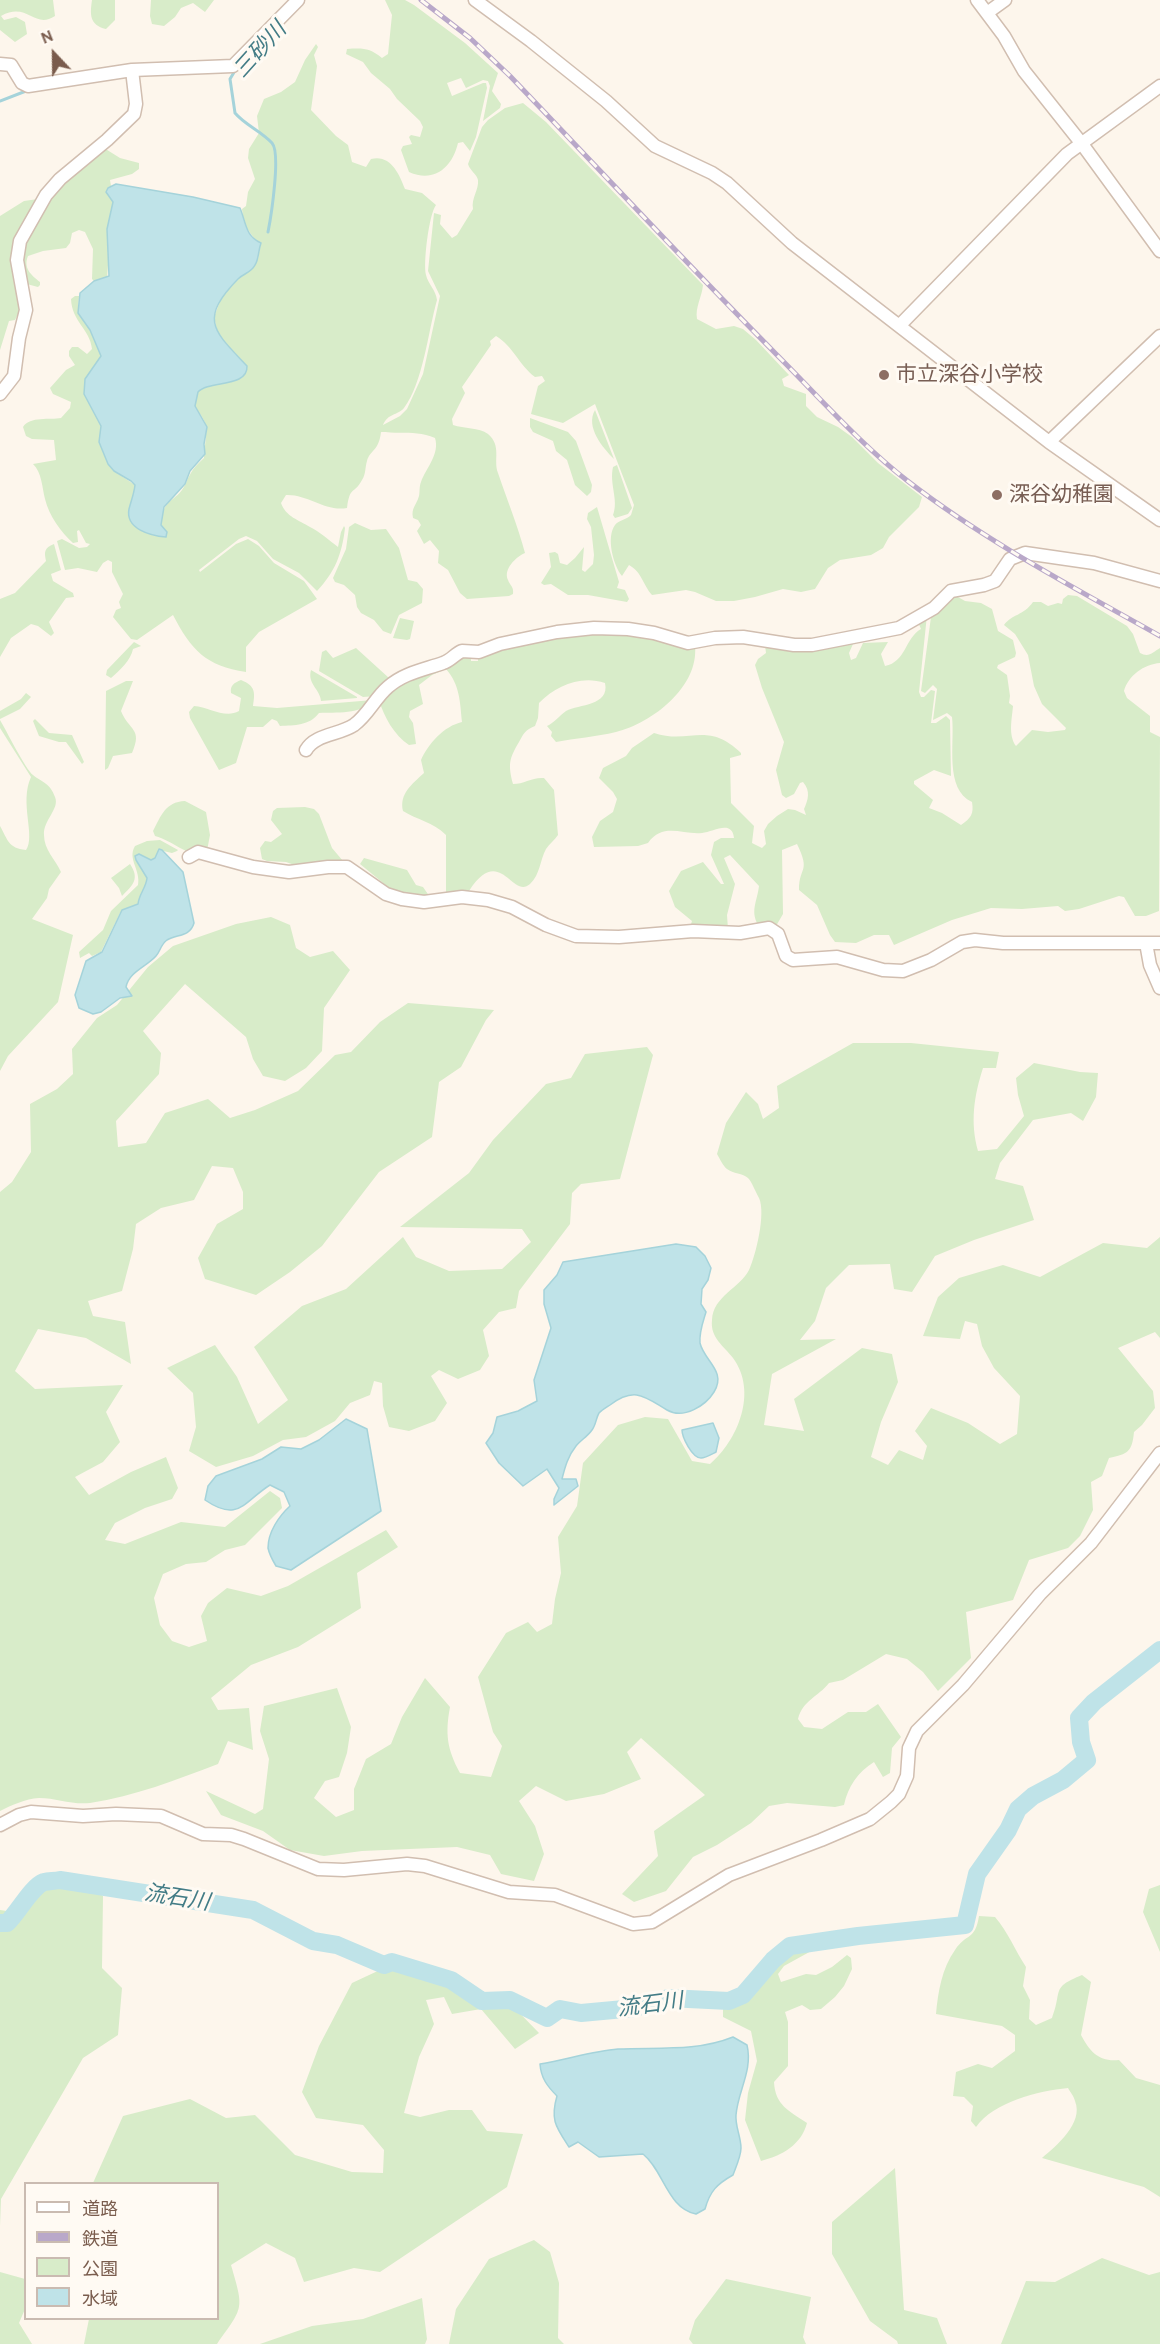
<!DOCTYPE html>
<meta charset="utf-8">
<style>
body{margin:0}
#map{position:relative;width:1160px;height:2344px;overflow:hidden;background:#fdf6ec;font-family:Cabin,"Noto Sans JP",sans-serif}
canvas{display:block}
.legend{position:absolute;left:24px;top:2182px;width:195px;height:138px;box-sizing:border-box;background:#fffaf3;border:2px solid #cabbb1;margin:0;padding:8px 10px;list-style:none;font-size:18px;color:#7a5c4d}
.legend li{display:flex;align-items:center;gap:12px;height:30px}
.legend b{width:30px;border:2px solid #cabbb1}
.north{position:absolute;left:24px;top:24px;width:60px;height:60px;-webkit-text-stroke:4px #fffaf3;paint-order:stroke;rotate:338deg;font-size:16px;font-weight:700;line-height:24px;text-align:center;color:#7a5c4d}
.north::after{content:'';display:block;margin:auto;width:21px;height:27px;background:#7a5c4d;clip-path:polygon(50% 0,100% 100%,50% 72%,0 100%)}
</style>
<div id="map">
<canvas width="1160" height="2344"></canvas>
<ul class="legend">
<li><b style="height:8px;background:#fff"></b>道路</li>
<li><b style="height:8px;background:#b9a8c9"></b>鉄道</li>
<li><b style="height:16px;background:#d8ecc9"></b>公園</li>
<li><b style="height:16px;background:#bfe3e8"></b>水域</li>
</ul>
<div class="north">N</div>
</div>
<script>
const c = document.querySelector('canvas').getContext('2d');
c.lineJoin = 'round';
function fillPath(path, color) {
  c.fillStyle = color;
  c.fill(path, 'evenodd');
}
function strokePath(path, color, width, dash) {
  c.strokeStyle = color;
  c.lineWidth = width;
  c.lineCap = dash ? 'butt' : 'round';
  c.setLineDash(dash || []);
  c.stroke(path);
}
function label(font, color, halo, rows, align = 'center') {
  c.font = font + ' Cabin,"Noto Sans JP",sans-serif';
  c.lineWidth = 6;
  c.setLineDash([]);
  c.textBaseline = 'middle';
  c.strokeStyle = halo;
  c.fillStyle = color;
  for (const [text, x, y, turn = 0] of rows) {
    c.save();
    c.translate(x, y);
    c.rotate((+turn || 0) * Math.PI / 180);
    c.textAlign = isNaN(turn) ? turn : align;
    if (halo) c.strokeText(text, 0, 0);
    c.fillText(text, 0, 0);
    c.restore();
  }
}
const green = new Path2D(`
 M0,0H53L55,16C34,30 28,1 1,16L4,20L16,17L25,22L27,34L15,42L0,30Z
 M92,0H115V20L106,29C89,25 90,14 92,0Z
 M151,0H214L205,12L193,3L181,8L175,17L164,26L152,24L150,16Z
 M385,0H405L414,5L465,43L498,73L492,91L501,104L500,108L483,121L490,86L488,81L483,80L466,88L461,78L447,83L452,96L483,83H486L487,88L476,137L470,151L463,142L458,143C452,168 434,183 409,172L401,150L403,146L412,144L409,137L411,135L420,137L423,127L420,121L397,99L390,89L371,73L363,62L346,54L347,49C364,48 369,48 382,58L388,54L392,15Z
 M316,44L318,47L314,55L317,66L311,110L336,136L348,145L352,162L366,167L371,159C390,154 399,173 405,189L422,193L436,205C429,214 423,263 426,275C428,284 436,290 437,300C428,332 423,383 404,408C397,416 388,413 383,425L400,416L407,409L423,374L440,296L428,271L434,213L441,215L440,224L452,238L457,235L473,209C471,198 479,190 478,180C477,174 470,171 468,164L482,127L488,120L505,108L523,103L546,122L703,285C702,297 695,307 697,319L716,329L734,326L743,329L756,340L789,375L782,379L784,386L806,394V406L817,417L838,427L852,437L878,463L922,497L919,507L889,537L883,548L871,555L840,560L828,568L815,589L801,592L783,589L755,597L734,601H716L695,592L686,590L652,595C643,585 642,572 629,565L622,576C613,565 606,537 615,525C619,520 626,520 631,515L634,505L595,404L563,423L531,414L538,386L545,381L542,376L535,377C519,365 513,346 496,336L490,341L491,345L462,387L465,393L452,419L453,425C464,429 479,427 488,434C502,446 493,460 498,473C507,500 518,526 525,553C516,557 503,569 508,580C510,586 514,586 513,594L509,596L467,599L460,593L448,570L438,563L439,551L430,540L424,544L417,531L421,525L418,520L413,518C411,508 416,506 419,496C420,492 419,487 421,482C426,468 440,454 435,438C417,430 400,434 381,432C379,451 370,450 367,461C365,467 366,474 362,480C354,495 350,485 347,508C325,512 308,494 286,495L281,503C286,517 299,520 310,527C320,532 329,540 338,547L341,532L344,526L345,528C342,554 335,572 317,591L299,573L273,559L257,541L246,536L239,539L199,570L200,572L236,544L248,539L259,546L274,563L304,581L317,599L259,632L246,647V672C206,666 191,650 173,615L137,640L131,639L113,617L116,610L121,608L119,602L123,594L112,572V562L108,560L103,563L97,572L78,568L65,570L57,541L62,539L79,548L87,547L90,544L86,543L79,530L77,531L78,542L73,543C61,532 49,516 45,499C42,487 42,473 33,464L56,460L54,440L32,439L26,436L23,427C30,416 50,420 61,418L70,408L71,402L53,394L50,388L66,370L75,365L69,356V351L72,347H78L87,354L92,349C90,329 72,322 71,299L75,296H79L78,313L90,330L101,356L84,384V393L101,426L99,442L108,464L114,471L135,485C134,501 124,513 134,526L161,525C162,497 176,503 185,485C191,472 192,469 204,458C204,446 208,435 205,423C203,417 198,412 195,406L198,392C209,381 229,383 243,377L247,366L218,335L214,317L222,296L258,259L260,247L244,224L242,209L246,206L248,192L255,179L248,158L249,149L259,133L257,116L264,99L281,92L295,82L305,60Z
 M104,148L120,158L139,163V169L132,174L110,180L111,186L107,189L113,202L107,278L94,281L92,279L93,249L85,232L79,230L72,233L70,243L66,248L43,251L28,256C23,268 31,275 40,282V285L38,287L23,283L19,252L49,194Z
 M38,199L24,229L21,308L15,320L9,321L0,350V216L24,201Z
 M595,410L614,459C603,448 585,427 595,410Z
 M530,418L568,432L576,441L592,485L591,492L587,496L575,485L567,460L556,451L553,441L533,432L530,427Z
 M617,465L632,508L628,514L615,518L613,515C619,500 609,484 613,467Z
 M597,507L619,582L617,588L625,590L629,599L627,602L588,595H568L551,584L544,585L541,583L551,567L549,553L555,552L558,554L560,563L567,565L575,558L584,547L582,570L585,572L593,564L594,555L591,527L587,519L588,513Z
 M355,523L371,530L386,529L399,548L408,580L417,582L423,589L422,603L399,615L391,634L383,631L374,620L361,613L357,607L355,595L344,585L335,582L333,578L346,549L349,527Z
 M54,544L61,570L51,574L53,581L73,593L74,597L66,598L49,622L54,633L51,636L38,626L31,624L11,638L0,657V599L15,593L46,561C44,552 44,548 54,544Z
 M951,593L965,601L981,603L992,609L998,631L1013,640L1016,653L1015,657L998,665L997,668L1007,675L1010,696L1009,703L1013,706C1012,719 1008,735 1016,746L1032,730L1048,732L1065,730L1066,728L1042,704L1034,686L1028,655L1015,634L1004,625C1012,614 1023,616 1033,602H1041L1048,606L1058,603L1062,604L1063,599L1068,595L1077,596L1127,626L1133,634L1140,653C1149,658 1153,652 1160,648V663C1144,664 1128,676 1124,691L1127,698L1150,716V732L1160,737L1159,911L1146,916H1135L1124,897L1119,896L1079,909L1065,911L1058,906L1022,909L991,908L952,920L894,945L889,935H874L856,943L835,942L830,935L817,905L799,890C799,866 811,873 797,844L782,850L783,914L776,926L760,928C749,912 757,903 759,886L730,855L724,858L735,884L727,915L728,929L690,927L692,921L675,907L669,891L681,871L703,862L721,884H724L711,855L714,842L721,838H734C732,819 713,832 702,833C682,835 663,822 648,843L638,846L594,847L592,837L600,821L613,812L617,799L613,792L599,778L603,768L626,756L632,748L654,733C690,745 707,720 741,753V755L730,758L731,803L754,826L752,843L762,848L766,844L764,831L768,824L777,816L788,809L795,810L806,815L804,809C808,800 811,791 803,782L800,783L794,794L786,798L782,795L776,770L784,742L762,688L755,665L758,659L766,653L765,645L849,640L853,644L849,653L851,660L856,658L863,643L888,642L881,654L885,666C906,662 905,638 921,629L917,620L927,615L919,692L921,697H924L931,690L935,691L931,723H936L946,716L950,720L951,776L934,770L914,781V784L933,800L929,808L942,813L961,825C971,818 974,814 972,802C944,789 955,743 952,717L947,713L933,720L937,689L933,685L925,693L921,691L931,617Z
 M400,618L414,621L410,639L407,640L393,638Z
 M628,630L695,646C699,687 652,723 616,732C596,737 575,738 556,742L551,736L552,732L547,726C554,723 559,716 566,711C579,704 610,706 605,683C580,675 556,686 539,703L538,718L535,726C525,730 524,733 519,742C509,759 508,764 513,784C524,784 532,777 544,778L554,790L558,835C555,840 549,844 546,849C540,860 540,875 530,884C512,900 500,843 469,891L470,895L446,896V835C433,822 417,820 403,811C399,794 412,784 424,773L421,760C428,744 444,726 462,722C460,702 460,685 446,669L432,675L419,685L423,704L410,711L409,717L413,723L416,744L409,745C394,735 384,717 379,700L386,691L471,654V661H478V655L538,639Z
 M134,642L141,646L133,649C131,660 120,670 111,678L106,675L107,670Z
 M356,648L389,678L390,681L376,696L363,697L319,671L322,652L326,650L333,658Z
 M311,670L357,697V698L321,701C320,689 307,684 311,670Z
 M241,680C256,686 255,693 253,706L277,708L373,700C362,715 335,712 319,713C309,726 295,725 280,726L277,721L272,719L263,727H247L236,763L219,770L190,718L189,712L194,706C209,707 225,719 239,711L241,698L231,693C230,685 234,683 241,680Z
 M126,681H133L121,711C129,731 143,728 132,753L113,756L108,768L105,770L106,691Z
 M26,693L31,697L20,709L0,719V711L21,699Z
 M35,719L49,733L72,735L84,762L82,764L66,742H59L39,736L33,721Z
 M0,720C6,730 26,770 33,775C43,783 50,783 55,797C60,809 43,820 44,835C44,850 55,859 61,872L49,889L47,898L32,919L73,935L58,1002L8,1056L0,1071V826C8,840 8,848 26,850C36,836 19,803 31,777L0,728Z
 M185,801L206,812L210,835L206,856C187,856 173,841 155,836L153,831C161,816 165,802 185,801Z
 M305,807L314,809L319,814L332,848L343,861L334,869L300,867L286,862L267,861L262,859L260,848L265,841L271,842L282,834L271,820L273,811L277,808Z
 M160,840L178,850L177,851L172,853L159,850L155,858L151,860L139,854L136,860L147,878C146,888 140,894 138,904L120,913L101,952L92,956L89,953L80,958L79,952L103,930L111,911L138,885C141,870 127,859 135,846L147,841Z
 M364,858L407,870L416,885L423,887L432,900L394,892L360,864Z
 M130,864C140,879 133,885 122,896L119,888L111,878Z
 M271,917L290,925L296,948L310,957L333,951L350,970L324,1008L322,1051L306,1068L285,1081L263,1076L253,1059L246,1037L185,984L143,1031L161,1053L159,1074L116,1121L118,1147L146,1143L165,1113L208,1099L230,1118L255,1110L298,1091L335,1055L351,1052L380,1022L408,1003L494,1010L486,1020L461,1067L439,1082L432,1137L379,1172L322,1246L290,1272L256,1295L205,1279L198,1258L217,1224L243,1209V1192L233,1168L212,1166L194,1200L161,1208L136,1224L133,1249L122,1291L88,1301L93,1316L125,1322L131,1364L86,1338L38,1329L15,1371L35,1389L123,1385L106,1412L120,1442L103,1462L75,1477L89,1495L131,1472L166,1457L178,1488L172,1499L145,1508L115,1523L105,1540L125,1544L181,1522L225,1527L270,1491L280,1498L282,1508L245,1545L225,1550L206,1562L186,1564L163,1574L154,1598L160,1625L172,1641L189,1647L207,1641L201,1616L208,1603L227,1588L261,1596L288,1586L386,1530L398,1547L357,1573L361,1608L298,1647L251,1665L211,1698L218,1710L249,1708L253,1750L228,1741L218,1764C176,1780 135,1796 90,1803C72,1805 56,1798 39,1798C25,1799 12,1805 0,1811V1192L12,1182L31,1152L30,1104L57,1089L73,1074L72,1049L97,1018L117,1005L148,967L173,946L236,924Z
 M853,1043H911L999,1052L996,1068H983C974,1096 970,1122 978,1151L997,1149L1024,1116L1018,1095L1016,1078L1034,1063L1080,1072L1098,1073L1096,1097L1083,1121L1071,1113L1033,1120L1000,1163L995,1179L1023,1186L1034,1220L974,1240L935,1256L912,1292L894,1289L890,1264L849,1265L826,1288L815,1321L800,1340L836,1339L772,1374L764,1425L804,1431L794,1399L862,1348L892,1354L898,1382L881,1422L871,1457L888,1465L899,1450L923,1460L927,1446L915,1431L931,1408L968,1423L1000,1444L1017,1434L1020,1396L994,1368L982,1346L977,1324L965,1321L960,1339L923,1336L938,1297L959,1278L1003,1265L1040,1277L1103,1243L1147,1248L1160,1237V1338L1155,1332L1118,1348L1153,1391L1155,1408L1142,1425L1134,1432C1132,1452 1128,1454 1109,1458L1102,1476L1091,1482L1093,1510L1080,1536L1068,1548L1029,1560L1013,1600L966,1612L971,1658L938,1691L923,1672L907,1659L886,1654L843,1680L829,1683C818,1697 803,1700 798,1719L804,1727L822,1729L848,1712H866L878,1704L901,1737L892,1748L890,1773L883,1777L874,1762C858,1772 848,1786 844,1805L835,1807L787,1803L769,1806L751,1823L717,1845L693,1857L666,1891L634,1902L622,1894L658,1856L654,1831L705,1795L641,1738L627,1752L641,1779L604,1794L566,1801L536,1786L519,1801L535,1826L544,1854L534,1881L501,1874L490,1855L457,1847L362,1851L324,1856L290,1850L263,1831L221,1815L206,1791L255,1814L263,1809L269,1759L260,1731L264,1706L337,1688L351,1727L347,1753L339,1777L325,1781L314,1798L336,1817L354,1810V1789L366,1759L391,1744L402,1717L425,1678L450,1707C445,1734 447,1749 460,1773L491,1777L502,1746L493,1732L478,1677L506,1633L528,1622L537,1632L552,1624L555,1599L561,1573L558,1537L577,1506L583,1463L618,1425L645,1417L668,1419L692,1461L710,1464C738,1440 758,1392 733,1358C724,1346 710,1338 712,1320C713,1296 740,1288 749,1270C756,1255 766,1213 759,1198C756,1193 752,1182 748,1178C743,1173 733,1174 727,1169C723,1166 720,1159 717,1154L726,1123L746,1092L758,1104L763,1119L779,1108L777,1086Z
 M647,1047L653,1055L620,1179L581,1184L572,1193L570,1224L519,1291L516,1308L499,1312L483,1330L489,1356L480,1370L458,1379L439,1370L431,1376L447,1403L435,1421L409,1431L389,1427L383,1406L382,1383L374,1381L370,1395L350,1403L335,1421L306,1437L283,1440L253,1456L216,1467L189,1451L196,1427L193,1393L167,1368L215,1345L237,1377L258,1424L288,1400L254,1347L302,1306L346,1289L403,1237L416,1257L449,1271L502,1269L531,1242L522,1229L400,1227L469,1173L493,1140L546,1084L571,1078L585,1054Z
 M83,1885L103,1896L102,1968L122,1988L118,2035L83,2058L1,2199L0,2226V1910L21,1913L40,1886Z
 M1160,1885V1952L1143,1912L1149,1889Z
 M979,1916L995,1917C1008,1932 1015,1950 1026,1967L1023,1986L1030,2000L1029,2019L1036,2025L1052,2018C1063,1990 1050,1988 1082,1975L1091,1982L1081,2035C1090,2052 1099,2062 1119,2060L1136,2078L1160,2085V2197L1144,2187L1042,2158C1056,2146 1084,2123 1075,2101C1074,2096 1070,2092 1068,2088C1038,2091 994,2102 976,2127L971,2121L973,2106L964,2097L953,2096L956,2072L978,2064L992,2068L1015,2051V2035L1002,2026L936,2014C938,1992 942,1968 955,1950C966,1933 975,1941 979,1916Z
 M801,1945L813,1950L784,1966L778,1974L781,1982L806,1974L816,1975L832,1967L847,1955L851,1958L852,1969L844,1986L835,1997L821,2009L810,2010L802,2005L785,2012L788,2022V2066L774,2082C775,2105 789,2111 807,2123C801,2145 783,2155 761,2161L745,2120L748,2093L757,2061L751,2031L723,2017V2007C748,1991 771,1948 801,1945Z
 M382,1969L453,1978L477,1996L504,1997L539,2033L515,2049L481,2009L452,2014L444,1997L426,2000L434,2024L419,2057L404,2113L420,2117L449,2110H472L487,2131L523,2134L507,2187L380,2272L354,2268L304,2282L295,2258L266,2243L231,2265C244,2310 244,2306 217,2344H84L89,2319L218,2318V2184L93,2183L123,2116L190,2099L226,2118L255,2115L295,2155L352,2172L383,2173L384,2150L363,2125L316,2118L302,2092L319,2046L352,1983Z
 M895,2168L904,2310L937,2318L947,2344H898L897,2341L870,2321L832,2254V2222Z
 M534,2240L550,2252L559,2283L558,2338L564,2344H449L456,2309L489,2259Z
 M1102,2258L1149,2275L1160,2272V2344H1001L1026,2281L1055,2282Z
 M0,2272L25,2279V2309L19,2323L32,2344H0Z
 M726,2279L811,2297L803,2337L806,2344H693L689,2339L695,2320Z
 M422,2298L427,2339L425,2344H260L312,2326L363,2319Z`);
const water = new Path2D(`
 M116,184L193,197L240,208C246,222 245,236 261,243C258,251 259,259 255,265C251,273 244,273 238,279C198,320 214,331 247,366C248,388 209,380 198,392L195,406L207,427L204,444L205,454L190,471L185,484L164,507L161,525L167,532L166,537C151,536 125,529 129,509C131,501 134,494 135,485L131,481L114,471L108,464L99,442L101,426L84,394L85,379L101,356L90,330L78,313L80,293L94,281L109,276L107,229L113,202L106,192L108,188Z
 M159,849L162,850L183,872L194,923C190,937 177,934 167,940C161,944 160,952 156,956C146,967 129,972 126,987L132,996L120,998L101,1012L93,1014L79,1008L75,995L86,961L102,952L122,910L138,904C139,894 146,888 147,878L136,860L135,856L139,854L151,860L155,858Z
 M676,1244L696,1247L705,1256L711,1268L708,1280L702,1289L701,1304L706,1312C703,1322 699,1332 700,1343C704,1361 727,1371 714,1392C706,1405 684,1420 667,1410C645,1397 635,1386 610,1405C607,1407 602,1410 599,1413C596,1418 596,1425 592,1430C588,1436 581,1440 576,1446C568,1456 565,1467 562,1479H576L578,1486L554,1505V1499L559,1488L547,1469L523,1486L499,1463L486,1443L493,1433L497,1417L518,1411L537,1401L534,1380L551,1328L544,1304V1290L557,1275L563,1262Z
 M346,1419L367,1429L381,1511L291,1570L276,1566C273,1561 269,1553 268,1548C268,1532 279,1516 290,1506L284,1492L270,1485C243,1502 239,1523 205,1500L208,1486L216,1476L262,1459L281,1447L301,1449L319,1440Z
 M713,1423L719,1438L716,1452C712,1454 705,1458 701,1458C692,1458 682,1437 682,1430Z
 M733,2037L747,2045C753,2071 738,2090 736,2115C735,2126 741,2137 741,2148C741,2156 736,2167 733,2175C717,2184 710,2191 705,2209L696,2214C667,2208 664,2171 643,2154L599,2157L578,2142L569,2147C556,2127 550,2120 557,2096C547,2086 541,2078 540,2064C566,2060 592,2051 618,2049C657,2047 696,2052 733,2037Z`);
const stream = new Path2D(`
 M236,69L230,79L235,113C245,125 261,131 272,143C281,153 271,217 268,232
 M0,101L26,91`);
const river = new Path2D(`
 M0,1923H7C18,1913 31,1887 44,1882C49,1881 55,1881 60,1880L253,1910L313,1941L337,1945L384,1965L392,1962L451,1980L482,2001L510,2000L547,2018L560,2009L581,2013L635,2008L668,1998L729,2001L743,1995L773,1960L790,1946L858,1936L965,1925L977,1874L1008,1830L1018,1809L1033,1796L1063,1780L1087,1760L1081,1742L1079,1718L1094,1702L1160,1650`);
const minor = new Path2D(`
 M475,0L531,41L606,101L655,146L712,173L727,183L792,243L1049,442L1160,520
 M977,0L1004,36L1024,71L1082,144L1160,251
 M987,13L1005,0
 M0,64L11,65L22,83L28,86L132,70L233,66L298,0
 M900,325L1067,154L1160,86
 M0,394L14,376L19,338L26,310L17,260L20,241L46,195L60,179L107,140L134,114L136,104L132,70
 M1049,442L1160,336
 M306,750C315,734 339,735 354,725C368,715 375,698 388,687C404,673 423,670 443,663C450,661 455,654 462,651L479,652L500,644L557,632L594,628L628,629L654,633L688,643L715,638L743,637L794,645H812L899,628L934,608L951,591L984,585L995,581L1010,559L1025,553L1094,563L1160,581
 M189,857L198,852L253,867L289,872L328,867H347L386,894L402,899L424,902L462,897L488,900L512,907L546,925L576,936L619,937L693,931L740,933L769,928L778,934L786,956L793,960L837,957L883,970L903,971L931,960L962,942L975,940L1003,943H1160
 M1146,943L1150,965L1160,988
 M0,1825L19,1815L31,1812L83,1816L116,1814L161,1816L203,1834L231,1835L244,1839L318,1869L344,1870L407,1864L425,1866L509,1892L555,1895L633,1924L652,1922L729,1875L821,1840L870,1819L891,1802L899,1794L907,1776L909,1748L917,1731L963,1685L1040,1594L1091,1543L1160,1453`);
const rail = new Path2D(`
 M421,0L470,38L510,76C598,168 686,263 776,354C819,397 861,445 909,482C987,542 1075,588 1160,636`);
const markers = [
 [884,375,6,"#8d6e63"],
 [997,495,6,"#8d6e63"]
];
const educationNames = [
 ["市立深谷小学校",896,375],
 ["深谷幼稚園",1009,495]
];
const waterNames = [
 ["三砂川",260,50,-48],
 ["流石川",177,1898,9],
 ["流石川",650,2005,-7]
];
fillPath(green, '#d8ecc9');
fillPath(water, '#bfe3e8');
strokePath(water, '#a5d3da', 1.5);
strokePath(stream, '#a5d3da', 3);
strokePath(river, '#bfe3e8', 18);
strokePath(minor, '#d1beb0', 15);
strokePath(minor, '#fff', 12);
strokePath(rail, '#b9a8c9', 5);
strokePath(rail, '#fffaf3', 3, [9]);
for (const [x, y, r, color] of markers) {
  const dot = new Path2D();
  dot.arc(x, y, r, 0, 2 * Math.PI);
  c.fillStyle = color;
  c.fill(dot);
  strokePath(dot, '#fffaf3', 2);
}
label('21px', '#785e54', '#fffaf3', educationNames, 'left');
label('italic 22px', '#437c86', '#fffaf3', waterNames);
</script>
